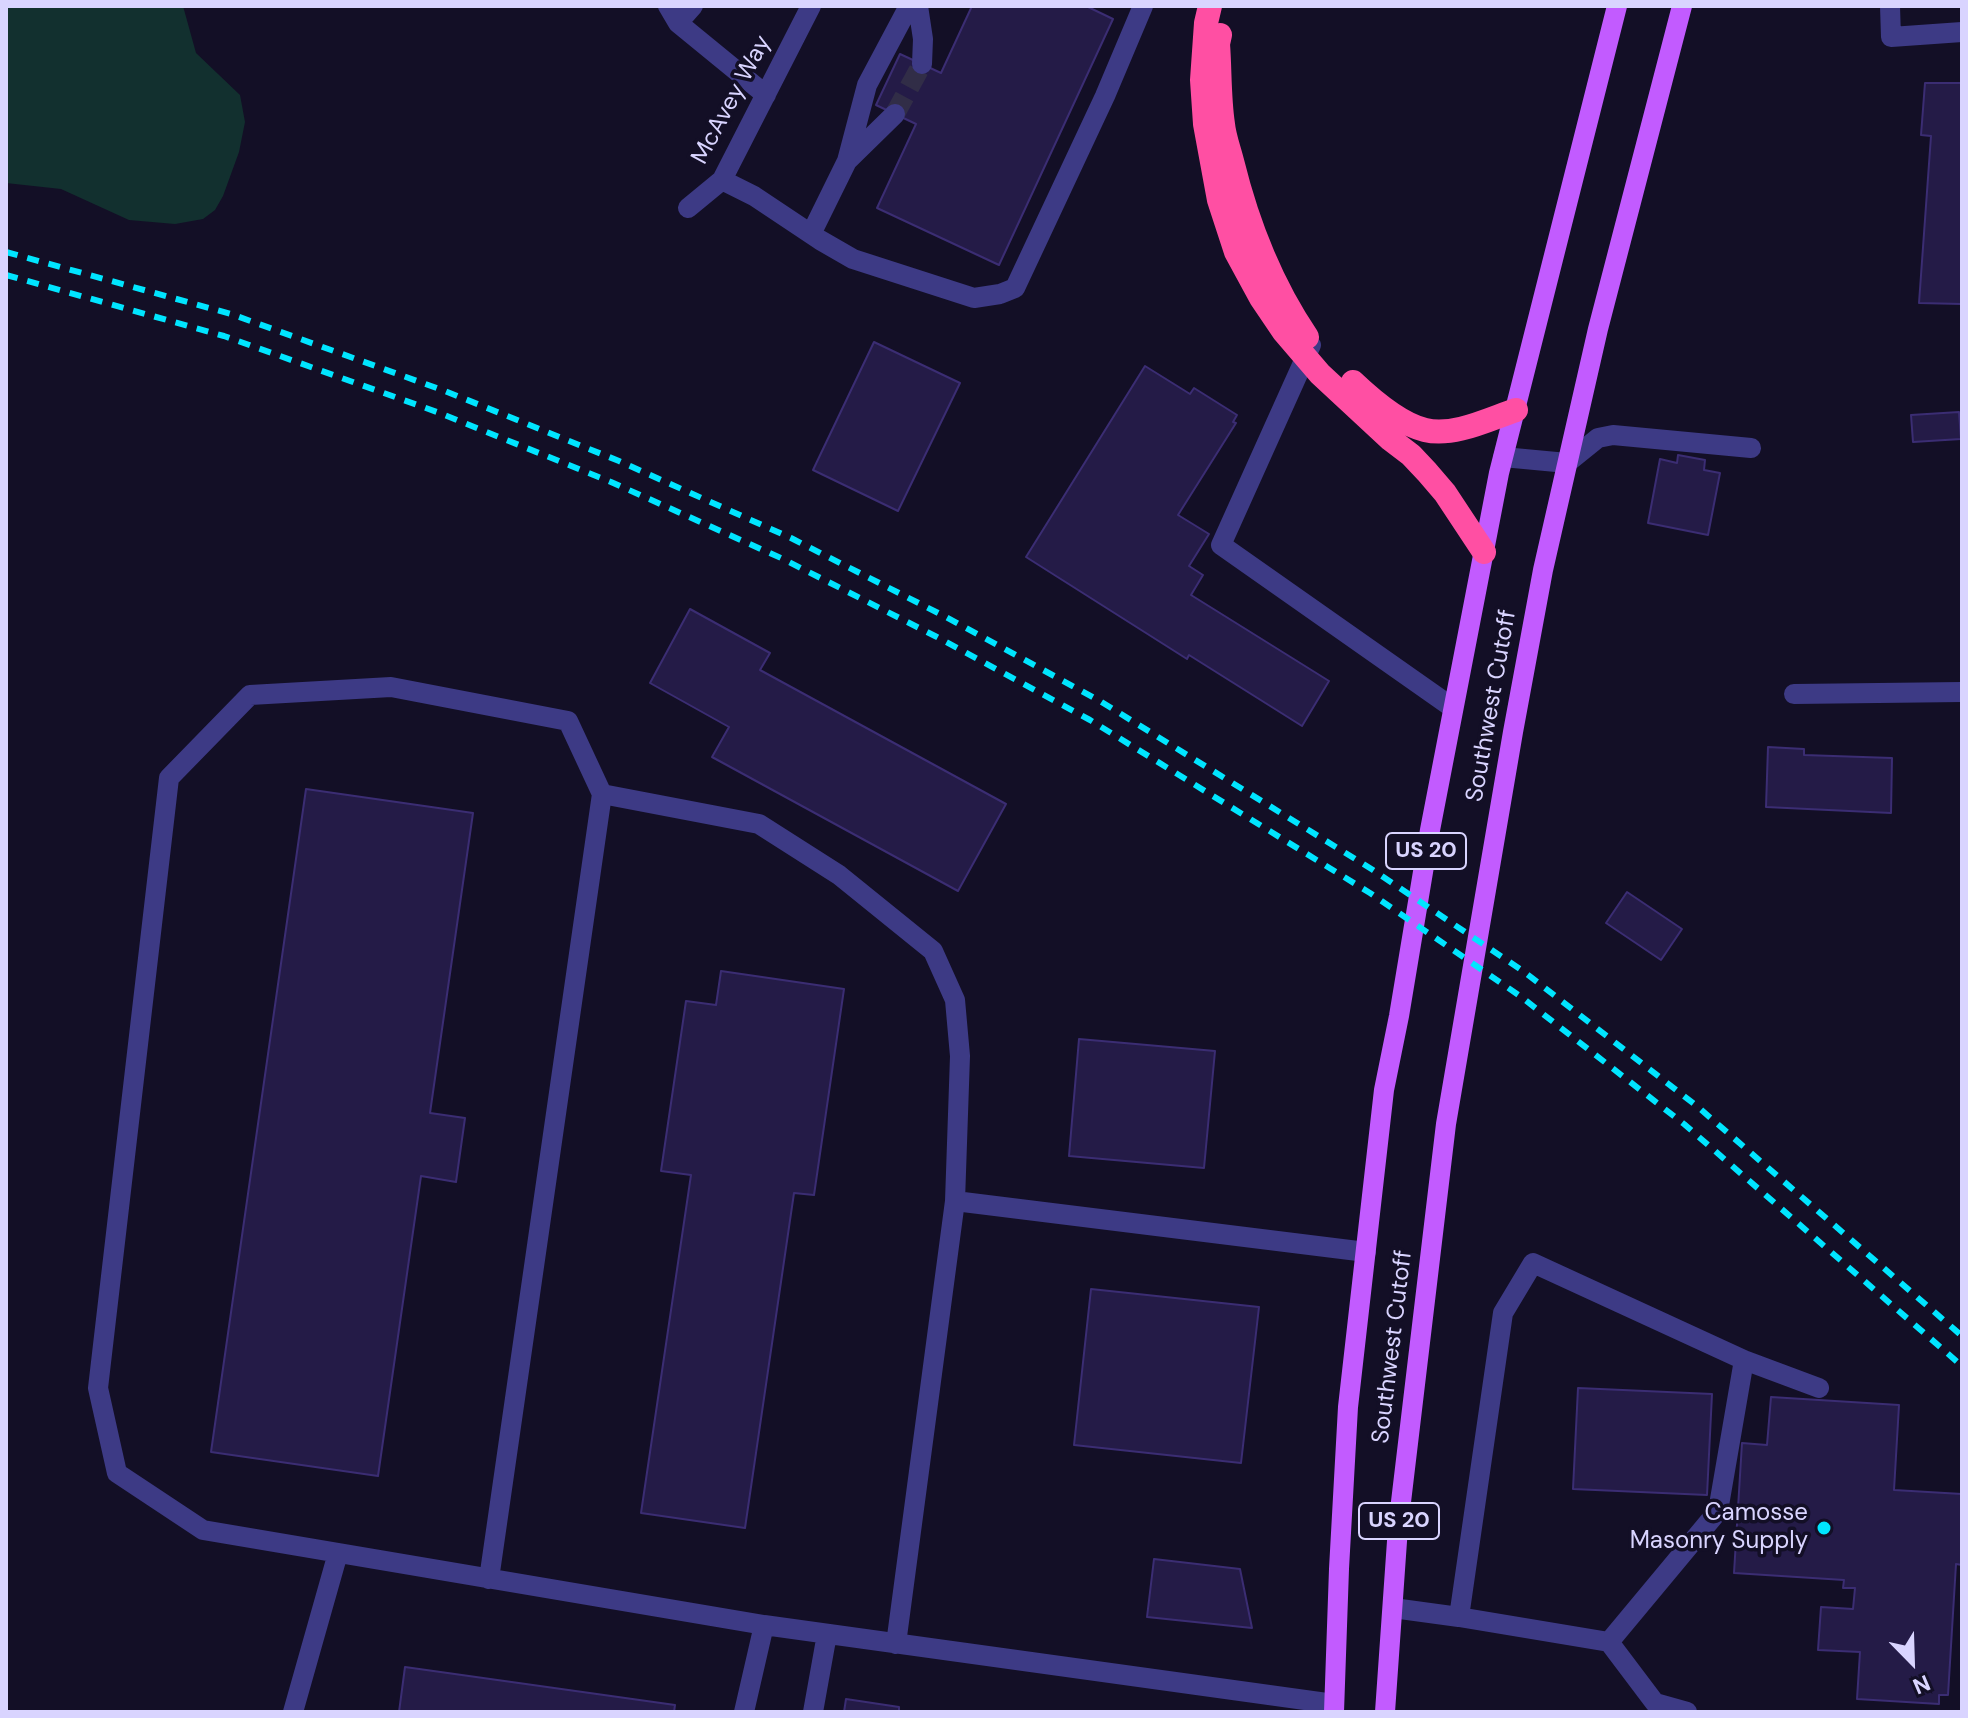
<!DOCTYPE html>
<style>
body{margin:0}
#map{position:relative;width:1968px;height:1718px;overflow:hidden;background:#130f26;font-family:"DM Sans",sans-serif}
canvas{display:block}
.frame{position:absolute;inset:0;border:8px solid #d9d4ff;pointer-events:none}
.north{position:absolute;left:1872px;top:1622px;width:80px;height:80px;-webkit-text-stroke:6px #130f26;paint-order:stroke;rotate:157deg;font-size:22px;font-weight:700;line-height:32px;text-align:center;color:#d9d4ff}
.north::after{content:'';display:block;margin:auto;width:28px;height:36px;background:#d9d4ff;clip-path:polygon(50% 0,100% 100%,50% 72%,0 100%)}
</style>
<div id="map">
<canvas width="1968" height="1718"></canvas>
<div class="frame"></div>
<div class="north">N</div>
</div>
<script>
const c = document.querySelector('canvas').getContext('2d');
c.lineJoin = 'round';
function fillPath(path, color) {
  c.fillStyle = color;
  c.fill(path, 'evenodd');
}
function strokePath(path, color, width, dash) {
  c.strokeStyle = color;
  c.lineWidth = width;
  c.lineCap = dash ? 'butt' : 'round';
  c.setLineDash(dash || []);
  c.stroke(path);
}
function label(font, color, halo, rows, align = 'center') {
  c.font = font + ' "DM Sans",sans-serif';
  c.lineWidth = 7;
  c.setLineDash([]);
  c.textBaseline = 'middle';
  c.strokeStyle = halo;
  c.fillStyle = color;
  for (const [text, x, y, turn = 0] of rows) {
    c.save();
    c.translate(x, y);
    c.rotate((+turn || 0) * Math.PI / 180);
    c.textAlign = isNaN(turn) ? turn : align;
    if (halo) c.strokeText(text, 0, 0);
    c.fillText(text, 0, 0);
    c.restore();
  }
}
const green = new Path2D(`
 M6,6H183L196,53L240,95L245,122L239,152L223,196L215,210L203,219L175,224L129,220L61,189L6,183Z`);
const building = new Path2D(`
 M972,6H1086L1113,19L999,265L877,208L916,124L876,105L900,54L941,73Z
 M1925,83H1962V304L1919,303L1931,136L1921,135Z
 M874,342L960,383L898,511L813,470Z
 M1145,366L1190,394L1194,388L1237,415L1233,422L1236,423L1178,515L1209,534L1189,566L1203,575L1191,595L1329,681L1302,726L1189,655L1187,659L1026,557Z
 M1959,412L1961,439L1913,442L1911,415Z
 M1678,455L1705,460L1704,470L1720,473L1708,535L1648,523L1660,459L1677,463Z
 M690,609L770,653L760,670L1006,804L958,891L712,757L729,727L650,683Z
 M1768,747L1804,749V755L1892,758L1891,813L1766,807Z
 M306,789L473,813L430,1113L465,1118L456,1182L421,1176L378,1476L211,1452Z
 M1627,892L1682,929L1661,960L1606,923Z
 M721,971L844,989L814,1195L794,1193L745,1528L641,1513L691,1175L661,1171L686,1001L716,1005Z
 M1079,1039L1215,1051L1204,1168L1069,1156Z
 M1091,1289L1259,1307L1241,1463L1074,1445Z
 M1578,1388L1712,1394L1707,1495L1573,1489Z
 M1771,1397L1899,1405L1894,1490L1962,1494V1565L1956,1564L1948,1695H1939V1704L1857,1699L1860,1652L1818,1650L1821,1607L1853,1609L1855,1588H1843L1844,1580L1734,1573L1742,1443L1767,1445Z
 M1154,1559L1240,1569L1252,1628L1147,1617Z
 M405,1667L675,1705L674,1712H399Z
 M846,1699L899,1707V1711L908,1712H844Z`);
const minorTunnel = new Path2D(`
 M895,114L922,64`);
const minor = new Path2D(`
 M668,6L678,23L766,95
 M918,6L923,39L922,64
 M1890,6L1891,37L1962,32
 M678,23L693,6
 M847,161L895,114
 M722,180L754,196L820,240L853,259L974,298L1000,294L1015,288L1105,96L1143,6
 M688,208L722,180L811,6
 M811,234L847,161L867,85L909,6
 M1311,345L1221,545L1453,708
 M1503,457L1567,463L1598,438L1613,435L1751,448
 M1794,694L1962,692
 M602,794L759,824L839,875L933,951L955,1000L960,1056L955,1201
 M1744,1360L1819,1388
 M489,1579L602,794L568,721L391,687L250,695L169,778L98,1388L117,1473L203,1530L764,1625L1334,1704
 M1393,1608L1459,1617L1609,1642L1655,1703L1687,1712
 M1459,1617L1503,1313L1533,1263L1744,1360L1718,1511L1609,1642
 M896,1644L955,1201L1366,1252
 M293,1712L338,1553
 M744,1712L764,1625
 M813,1712L827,1634`);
const major = new Path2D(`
 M1334,1712L1339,1569L1348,1407L1384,1090L1399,1016L1430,830L1499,473L1617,6
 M1385,1712L1398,1527L1446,1124L1513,732L1543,570L1598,329L1682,6`);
const highway = new Path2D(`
 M1210,6L1206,23L1202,80L1205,124L1219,200L1236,252L1261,298L1284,332L1320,374L1390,439L1411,455L1427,472L1445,493L1484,552
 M1220,35L1218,44C1220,70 1219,98 1223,124C1224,136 1229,149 1232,161C1247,222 1271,284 1307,337
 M1353,382C1372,400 1400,424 1425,430C1454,437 1489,419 1516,410`);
const rail = new Path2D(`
 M6,252L231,314L445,391L619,461L791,538L946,617L1100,701L1373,870L1523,971L1698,1107L1962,1336
 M6,275L224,336L437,412L611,482L781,558L935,636L1090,720L1370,893L1520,996L1684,1124L1962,1366`);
const markers = [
 [1824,1528,8,"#00e5ff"]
];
const shields = [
 [1426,851,80],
 [1399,1521,80]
];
const shieldNames = [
 ["US 20",1426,851],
 ["US 20",1399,1521]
];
const streetNames = [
 ["McAvey Way",732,100,-62],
 ["Southwest Cutoff",1492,706,-80],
 ["Southwest Cutoff",1393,1347,-83]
];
const poiNames = [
 ["Camosse",1808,1514],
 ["Masonry Supply",1808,1542]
];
fillPath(green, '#12302f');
fillPath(building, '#241b47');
strokePath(building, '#3b2d73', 2);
strokePath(minorTunnel, '#312d47', 20, [20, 10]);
strokePath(minor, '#3d3a85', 20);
strokePath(major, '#c25bff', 20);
strokePath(highway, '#ff4fa3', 24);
strokePath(rail, '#00e5ff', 6, [12, 10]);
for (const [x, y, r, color] of markers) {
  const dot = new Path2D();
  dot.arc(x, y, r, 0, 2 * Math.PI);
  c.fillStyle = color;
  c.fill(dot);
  strokePath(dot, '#130f26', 3);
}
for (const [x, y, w] of shields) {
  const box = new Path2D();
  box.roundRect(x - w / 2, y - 18, w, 36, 6);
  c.fillStyle = '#130f26';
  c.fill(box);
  strokePath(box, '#d9d4ff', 2);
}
label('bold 22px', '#d9d4ff', null, shieldNames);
label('24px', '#d9d4ff', '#130f26', streetNames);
label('24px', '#d9d4ff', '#130f26', poiNames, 'right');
</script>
